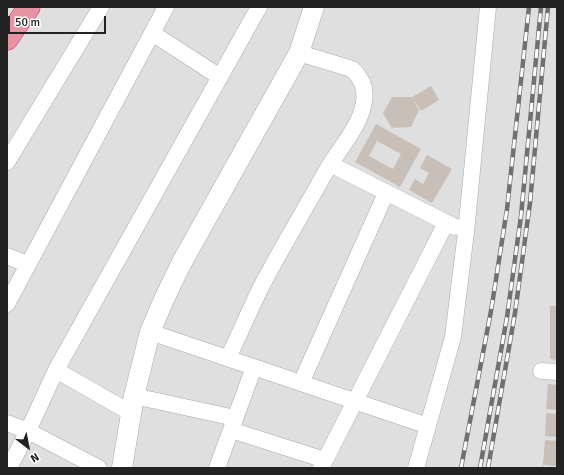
<!DOCTYPE html>
<style>
body{margin:0}
#map{position:relative;width:564px;height:475px;overflow:hidden;background:#f2efe9;font-family:Signika,sans-serif}
canvas{display:block}
.frame{position:absolute;inset:0;border:8px solid #222;pointer-events:none}
.north{position:absolute;left:8px;top:427px;width:40px;height:40px;-webkit-text-stroke:3px #fff;paint-order:stroke;rotate:148deg;font-size:11px;font-weight:700;line-height:16px;text-align:center;color:#222}
.north::after{content:'';display:block;margin:auto;width:14px;height:18px;background:#222;clip-path:polygon(50% 0,100% 100%,50% 72%,0 100%)}
.scale{position:absolute;left:8px;top:16px;width:98px;height:18px;box-sizing:border-box;border:2px solid #222;border-top:0;padding-left:5px;font-size:12px;line-height:14px;white-space:nowrap;color:#222;-webkit-text-stroke:3px #fff;paint-order:stroke}
</style>
<div id="map">
<canvas width="564" height="475"></canvas>
<div class="frame"></div>
<div class="north">N</div>
<div class="scale">50 m</div>
</div>
<script>
const c = document.querySelector('canvas').getContext('2d');
c.lineJoin = 'round';
function fillPath(path, color) {
  c.fillStyle = color;
  c.fill(path, 'evenodd');
}
function strokePath(path, color, width, dash) {
  c.strokeStyle = color;
  c.lineWidth = width;
  c.lineCap = dash ? 'butt' : 'round';
  c.setLineDash(dash || []);
  c.stroke(path);
}
const residential = new Path2D(`
 M7,7H557V468H7Z`);
const building = new Path2D(`
 M431,86L439,100L421,111L412,97Z
 M392,97H412L419,110L411,127L392,128L383,113Z
 M376,124L421,149L400,187L355,162ZM377,141L401,154L393,169L369,156Z
 M427,155L452,169L432,203L409,190L415,179L423,184L429,173L420,168Z
 M550,306H557V360L550,359Z
 M548,384L557,385V410L546,409Z
 M546,413L557,414V437L545,436Z
 M545,440L557,441V466L543,465Z`);
const minor = new Path2D(`
 M152,33L220,77
 M7,162L101,7
 M330,164L455,227
 M7,256L27,264
 M7,304L166,7
 M150,332L428,426
 M228,358C239,335 249,312 260,289C280,250 304,211 325,173C336,153 358,129 363,107C367,92 363,79 352,69L299,53
 M56,370L131,413
 M541,371L557,372
 M301,383L386,193
 M134,396L235,418
 M7,423L28,431L99,468
 M231,430L325,460
 M9,468L28,431L56,370L259,7
 M217,468L254,367
 M321,468L446,223
 M416,468L453,337L466,232L488,7`);
const tertiary = new Path2D(`
 M122,468L134,396L150,332L165,297L182,262L299,53L314,7`);
const motorway = new Path2D(`
 M7,39L29,7`);
const rail = new Path2D(`
 M461,468L491,311L507,209L529,7
 M480,468L507,317L521,216L541,7
 M488,468L515,313L530,203L548,7`);
fillPath(residential, '#e0dfdf');
fillPath(building, '#c7bfb8');
strokePath(minor, '#a9a9a9', 17);
strokePath(tertiary, '#a9a9a9', 21);
strokePath(motorway, '#dc2a67', 23);
strokePath(minor, '#fff', 16);
strokePath(tertiary, '#fff', 20);
strokePath(motorway, '#e892a2', 22);
strokePath(rail, '#707070', 4.5);
strokePath(rail, '#fff', 3, [9]);
</script>
